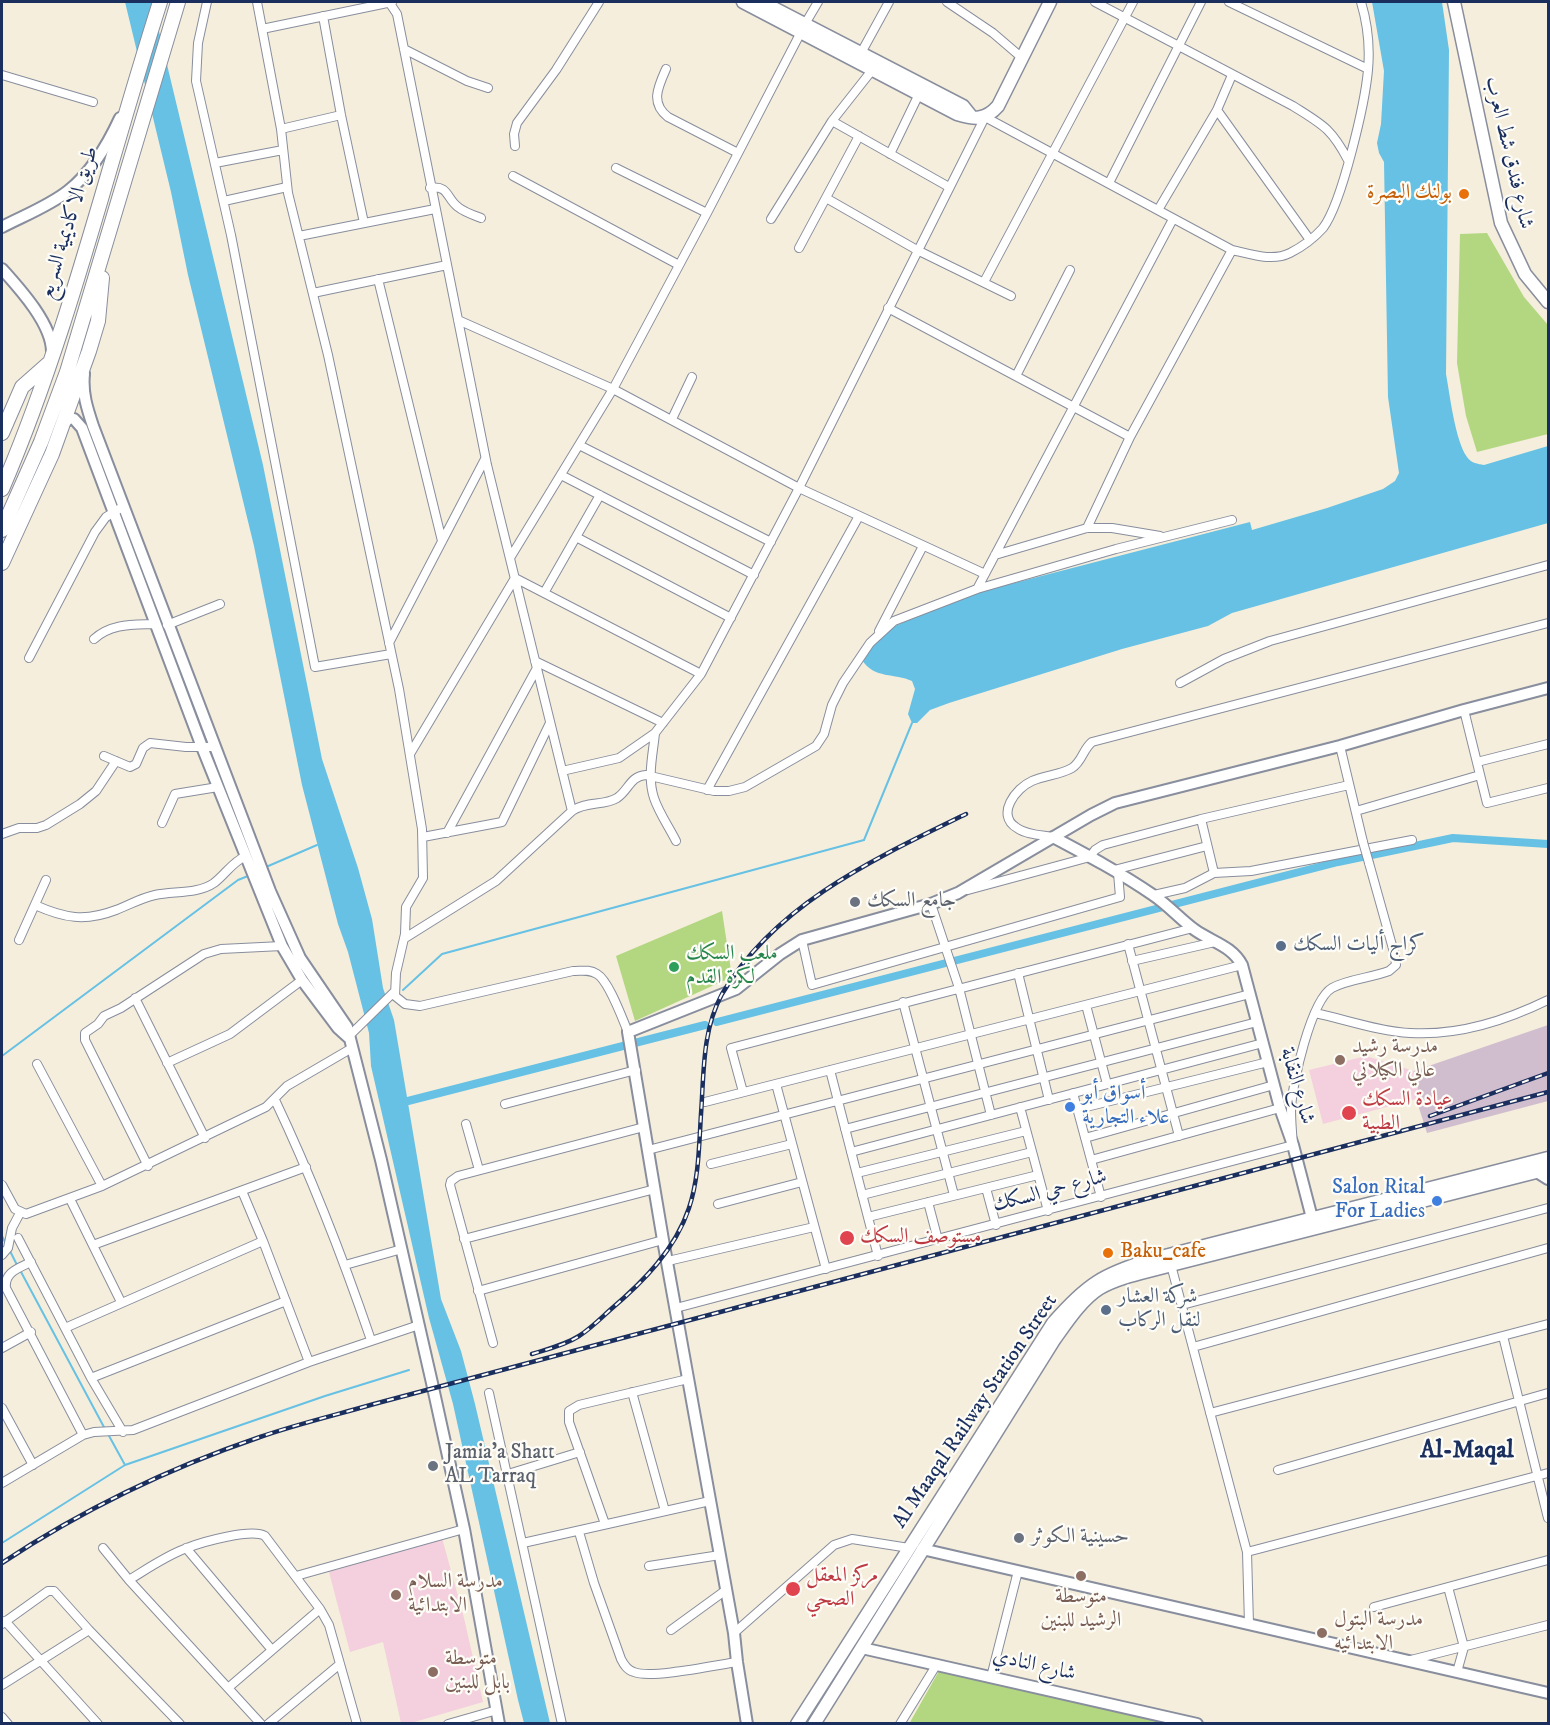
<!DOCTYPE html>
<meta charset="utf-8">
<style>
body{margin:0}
#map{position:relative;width:1550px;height:1725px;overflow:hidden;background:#f5eedc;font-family:"IM FELL DW Pica",serif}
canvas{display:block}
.frame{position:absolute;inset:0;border:3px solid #1b2f5e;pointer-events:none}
</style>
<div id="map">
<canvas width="1550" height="1725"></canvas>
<div class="frame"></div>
</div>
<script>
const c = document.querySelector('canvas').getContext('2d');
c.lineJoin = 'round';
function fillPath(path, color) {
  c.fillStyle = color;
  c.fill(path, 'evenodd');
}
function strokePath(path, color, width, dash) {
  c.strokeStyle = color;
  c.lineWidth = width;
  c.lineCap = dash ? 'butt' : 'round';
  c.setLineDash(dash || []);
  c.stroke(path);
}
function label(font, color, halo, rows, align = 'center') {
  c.font = font + ' "IM FELL DW Pica",Amiri,serif';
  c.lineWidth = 4.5;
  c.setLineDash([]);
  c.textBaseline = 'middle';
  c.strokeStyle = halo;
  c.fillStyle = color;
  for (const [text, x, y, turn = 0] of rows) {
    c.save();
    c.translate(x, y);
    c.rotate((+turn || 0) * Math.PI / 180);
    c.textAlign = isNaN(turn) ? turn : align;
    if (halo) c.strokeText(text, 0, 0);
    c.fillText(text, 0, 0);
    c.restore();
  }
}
const built = new Path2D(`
 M1366,1056L1414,1071L1420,1098L1323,1124L1309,1070Z
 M442,1538L464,1618L483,1702L411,1723H401L383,1642L350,1652L329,1572Z`);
const industrial = new Path2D(`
 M1548,1025V1101L1427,1133L1419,1108L1420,1098L1414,1071Z`);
const green = new Path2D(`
 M1487,233L1524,297L1548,325V434L1477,452L1466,416L1457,363L1460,234Z
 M722,911L732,977L635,1021L616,956Z
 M939,1671L1164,1723L909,1724Z`);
const water = new Path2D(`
 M125,2H152L263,465L322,759L358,868L372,919L383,988L394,1020L441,1299L461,1351L475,1404L550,1723H524L518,1700L453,1404L429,1318L371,1066L369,1033L348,952L338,924L302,785L254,546L188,275L171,192Z
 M1372,2H1442L1449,50L1446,374C1450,395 1455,440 1467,457C1471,463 1478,464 1484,465L1548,446V523L1232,613L1208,626L1122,649L949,703L930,710L917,723H912L908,714L915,689L912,681C895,673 874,679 862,660L864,655L888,629L964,596L1250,522L1252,530L1327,508L1383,489L1395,481L1399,473L1388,397L1384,162L1379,153L1377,143L1381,124L1384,71Z`);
const stream = new Path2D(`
 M266,867L317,845
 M403,990L442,954L864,840L912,723
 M2,1056L238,880L248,876
 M2,1236L6,1244
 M9,1249L17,1265
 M20,1270L105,1429
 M108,1434L125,1465
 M2,1543L125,1465L325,1396L409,1370`);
const canal = new Path2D(`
 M717,1022L1338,862L1453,838L1548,844
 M408,1101L705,1025`);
const minor = new Path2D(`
 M207,2L198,43L196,81L231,235L315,667L391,654
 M257,2L281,129L288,193L328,355L399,689L422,829L423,878L406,907L405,934L396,973L395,996L405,1004L420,1006L573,971C582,971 589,969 597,974C609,981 622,1018 628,1032
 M389,2L397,14L487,465L572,811
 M947,2L993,33L1021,57
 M1095,2L1293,106C1323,125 1331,128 1348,160
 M1229,2L1368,69
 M323,16L341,115L364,223
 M805,24L818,2
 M262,29L392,2
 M404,49L467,81L488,88
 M861,53L889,2
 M666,69C658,87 650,103 668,117L738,153
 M2,75L93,102
 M1217,110L1310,240
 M832,121L949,187
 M281,129L341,115
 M515,146L514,134L517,123L556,70L599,2
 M890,154L919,94
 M215,163L283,150
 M616,168L707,213
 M513,176L679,265
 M1109,183L1201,2
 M430,188C449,185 446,198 458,207C464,212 473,215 481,218
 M826,198L917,250L1011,296
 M224,201L287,187
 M1158,210L1217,110L1232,75
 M771,219L832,121L873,69
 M299,236L435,209
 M799,248L859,136
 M378,279L442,541
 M984,282L1133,2
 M313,293L447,265
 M888,308L1130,437
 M458,320L613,389L799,488L985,574
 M1016,376L1070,270
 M672,419L692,377
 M579,445L771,542
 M561,475L754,575
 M1087,528L1130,437L1232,250
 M576,537L731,618
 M995,555L1087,528H1112L1160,536
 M510,558L613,389L707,213L801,32
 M977,589L1173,219
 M544,593L600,495
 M167,625L220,604
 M879,631L923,546
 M94,639C112,623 133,625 156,624
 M389,643L485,459
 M29,658L95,532L106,517L124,506
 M535,661L663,723
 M1180,683L1224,659L1270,641L1548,565
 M1464,710L1487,803L1548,788
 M655,733C653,754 647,777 654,798C659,813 669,827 676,841
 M1340,746L1363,842
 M410,754L515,578L701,674
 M104,756L130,767L136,764L143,748L150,743L186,747H215
 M1477,762L1548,744
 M562,771L619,758L655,733L701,674L799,488L985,117L1232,250C1251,254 1272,262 1290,253C1302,247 1314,238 1323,228C1342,203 1365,103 1368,70C1370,48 1367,22 1361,2
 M707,790L859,516
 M1356,811L1480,775
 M1201,819L1214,873
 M162,823L175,794L218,787
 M447,833L537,668
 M2,834L19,828H37L46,825L80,804L96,791L116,761
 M423,837L502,822L550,723
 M1053,837C1041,835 1027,835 1017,828C995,815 1016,788 1032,781C1045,775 1060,775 1072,768C1082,762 1083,749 1092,742L1548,623
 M1114,870L1207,846
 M968,890L1090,857L1095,850L1103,845L1201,819L1349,785
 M1154,895L1185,888L1214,873L1251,871L1412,840
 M931,904L959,988L991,1115
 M35,905C64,918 85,922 116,910C129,905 141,898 155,895C174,891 198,894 214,883C226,874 232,862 246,856
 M405,938L496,881L572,811C586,801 604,806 617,798C629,790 630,776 646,775L714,791H729L745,787L816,746L824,734L832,705L843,683L870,643L894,621L977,589L1116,549L1232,520
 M19,940L46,880
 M802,940L812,985L1120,897L1118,873
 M1128,944L1179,1136
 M1132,961L1215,942
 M1018,973L1049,1100
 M135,998L205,1138
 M903,1002L954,1195
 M1086,1005L1107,1084
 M1315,1013C1344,1019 1381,1032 1410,1033C1459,1036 1505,1021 1548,1000
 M348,1037L394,992
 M167,1063L230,1034L302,980
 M37,1064L102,1186
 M830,1070L878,1256
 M776,1084L826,1269
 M743,1092L731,1048L1193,928
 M1073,1093L1101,1197
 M275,1100C312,1178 343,1258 371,1340
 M705,1102L1242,965
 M505,1104L636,1070
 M1020,1107L1048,1211
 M1078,1109L1268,1062
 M466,1124L479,1170
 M845,1129L1257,1022
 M1085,1138L1274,1085
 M648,1150L1250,994
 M851,1152L1263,1043
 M1091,1160L1280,1108
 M711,1164L792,1144
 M148,1166L85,1040V1033L98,1024L104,1016L121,1008L204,954L221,949L282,946
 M857,1173L1026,1131
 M2,1185L15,1209L26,1214L102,1186L266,1107L287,1086L352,1048
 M986,1188L996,1225
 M242,1191L263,1241L309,1362
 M862,1195L1032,1152
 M70,1199L121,1302
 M928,1202L938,1240
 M718,1204L802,1182
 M868,1217L1038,1175
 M18,1238L91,1378L123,1432
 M464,1239L655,1189
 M93,1245L306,1167
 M2,1255L8,1248L12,1228L20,1213
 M668,1261L814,1227
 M31,1262C19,1268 4,1272 6,1288L83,1435
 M345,1265L402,1249
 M1171,1265L1247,1552L1249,1624
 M478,1291L663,1240
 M1182,1305L1548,1208
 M676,1308L1293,1145C1292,1133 1291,1121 1291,1109C1292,1084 1311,1000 1332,988C1348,979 1371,978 1389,971L1396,965L1395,956L1369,863
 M65,1328L263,1241
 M1503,1336L1548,1518
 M493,1343L450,1185L451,1181L458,1176L644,1127
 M1193,1347L1548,1248
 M2,1348L31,1332
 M91,1378L286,1301
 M632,1392L665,1511
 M489,1393L562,1724
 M2,1408L33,1465
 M1210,1413L1548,1324
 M1278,1470L1548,1393
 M508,1474L580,1452
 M2,1483L83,1435L94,1432L133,1430L309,1362L419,1325
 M605,1524L569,1422V1411L579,1405L688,1379
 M579,1532L594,1583L621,1659C624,1665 627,1670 634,1672C651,1679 716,1665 737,1662
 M523,1543L710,1501
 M103,1548L129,1580L261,1724
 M186,1548L272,1650
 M1247,1552L1548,1473
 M649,1566L720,1555
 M296,1576L464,1529
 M129,1580C147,1569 167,1555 187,1548C202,1542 252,1528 265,1536L320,1609L329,1625L357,1724
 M1448,1587L1464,1647L1457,1672
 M1374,1607L1548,1560
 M5,1621L98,1724
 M2,1624L48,1591H54L89,1630L180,1724
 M671,1630L726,1590
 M734,1633L834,1545L852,1539L909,1548
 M1411,1660L1548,1625
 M991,1677L1018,1571
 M2,1685L89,1630
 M228,1688L320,1609
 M2,1717L8,1724
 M268,1724L340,1664
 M448,1724L497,1710
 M900,1724L937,1664`);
const tertiary = new Path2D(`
 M2,227C23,216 49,206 68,191C91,173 108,144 120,118
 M2,269C20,289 52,324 52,352
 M84,374C82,393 87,408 93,426L270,891L300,958L347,1027L381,1160L432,1383L464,1529L499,1724
 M64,423L70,418L74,419L82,428L202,747L282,946L302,980L338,1028L348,1037
 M1053,837C1087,855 1121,873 1153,895C1168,905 1180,919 1195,930C1212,942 1232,946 1242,965L1280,1108L1293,1145L1312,1218
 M922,1549L1548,1693
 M862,1648L1197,1724
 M747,1724L737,1662L734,1633L663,1240L628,1032L736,989L780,954L802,940L931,904L958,893L1091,815L1115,803L1340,746L1464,710L1548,688`);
const secondary = new Path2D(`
 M1537,1172L1548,1179`);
const primary = new Path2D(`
 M743,2L957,114C974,119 985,121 998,106L1050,2
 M762,2L963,106L971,116
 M1454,2L1501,223L1525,274L1548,302
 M797,1724L1053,1323C1087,1284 1103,1274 1153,1259L1548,1158
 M814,1724L1054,1340C1067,1322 1081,1300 1100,1288C1121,1276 1148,1272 1171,1265L1548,1169`);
const trunk = new Path2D(`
 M2,433L22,387L48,364
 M2,489C69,333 108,164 160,2
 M2,530L41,442L67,372L178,2
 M2,563L52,454L89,351L98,321L102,278`);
const rail = new Path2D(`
 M1430,1116L1548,1073
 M532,1354C548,1349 565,1345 579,1336C590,1329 600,1319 610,1310C643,1282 675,1250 689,1208C699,1178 699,1145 701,1114C704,1073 702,1031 722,994C775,904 876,858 966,814
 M2,1563C82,1510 169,1468 260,1437C297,1424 336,1415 374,1404L1548,1092`);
const minorBridge = new Path2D(`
 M1363,842L1369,863`);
const markers = [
 [1464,194,6,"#e8710a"],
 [855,902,6,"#6b7280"],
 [1281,946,6,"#5c6f8a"],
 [674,967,6,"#2e9e5b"],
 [1340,1060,6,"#8d6e63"],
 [1070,1107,6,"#3f7fe0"],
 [1349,1113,8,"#e0444e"],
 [1437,1201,6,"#3f7fe0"],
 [847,1238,8,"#e0444e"],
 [1108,1253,6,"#e8710a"],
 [1106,1310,6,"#5c6f8a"],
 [433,1466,6,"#6b7280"],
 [1019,1538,6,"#6b7280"],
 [1081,1576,6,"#8d6e63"],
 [793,1589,8,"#e0444e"],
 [396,1595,6,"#8d6e63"],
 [1322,1633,6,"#8d6e63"],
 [433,1672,6,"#8d6e63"]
];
const streetNames = [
 ["شارع فندق شط العرب",1508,153,77],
 ["طريق الاكاديمية السريع",70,223,-73],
 ["شارع النقابة",1296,1086,74],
 ["شارع حي السكك",1050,1192,-15],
 ["Al Maaqal Railway Station Street",976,1412,-56],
 ["شارع النادي",1034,1666,13]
];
const foodNames = [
 ["بولنك البصرة",1452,194],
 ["Baku_cafe",1120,1253,"left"]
];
const worshipNames = [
 ["جامع السكك",867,902],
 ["Jamia'a Shatt",445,1454],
 ["AL Tarraq",445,1478],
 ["حسينية الكوثر",1031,1538]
];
const serviceNames = [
 ["كراج أليات السكك",1293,946],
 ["شركة العشار",1118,1298],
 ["لنقل الركاب",1118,1322]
];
const leisureNames = [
 ["ملعب السكك",686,955],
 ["لكرة القدم",686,979]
];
const educationNames = [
 ["مدرسة رشيد",1352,1048],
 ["عالي الكيلاني",1352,1072],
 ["مدرسة السلام",408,1583],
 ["الابتدائية",408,1607],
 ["متوسطة",1081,1598,"center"],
 ["الرشيد للبنين",1081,1622,"center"],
 ["مدرسة البتول",1334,1621],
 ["الابتدائيه",1334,1645],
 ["متوسطة",445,1660],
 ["بابل للبنين",445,1684]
];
const shopNames = [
 ["أسواق أبو",1082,1095],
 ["علاء التجارية",1082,1119],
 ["Salon Rital",1425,1189,"right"],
 ["For Ladies",1425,1213,"right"]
];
const healthNames = [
 ["عيادة السكك",1362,1101],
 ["الطبية",1362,1125],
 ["مستوصف السكك",860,1238],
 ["مركز المعقل",806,1577],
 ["الصحي",806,1601]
];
const quarterNames = [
 ["Al-Maqal",1467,1452]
];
fillPath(built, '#f4cfde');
fillPath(industrial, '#d0bdce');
fillPath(green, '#b2d780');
fillPath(water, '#66c1e4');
strokePath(stream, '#66c1e4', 2);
strokePath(canal, '#66c1e4', 8);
strokePath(minor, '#888e9d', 10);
strokePath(tertiary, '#888e9d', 14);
strokePath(secondary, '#888e9d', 14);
strokePath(primary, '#888e9d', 15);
strokePath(trunk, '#888e9d', 16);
strokePath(minor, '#fff', 8);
strokePath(tertiary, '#fff', 10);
strokePath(secondary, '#fff', 10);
strokePath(primary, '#fff', 12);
strokePath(trunk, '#fff', 14);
strokePath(rail, '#1b2f5e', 4.5);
strokePath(rail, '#fdfcf7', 2, [7]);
strokePath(minorBridge, '#888e9d', 10, []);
strokePath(minorBridge, '#fff', 8);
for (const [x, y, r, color] of markers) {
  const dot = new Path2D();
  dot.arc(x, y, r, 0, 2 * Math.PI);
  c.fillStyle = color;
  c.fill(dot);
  strokePath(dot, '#fdfcf7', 2);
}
label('21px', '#1b2f5e', '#fdfcf7', streetNames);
label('21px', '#c56008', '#fdfcf7', foodNames, 'right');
label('21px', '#5b616d', '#fdfcf7', worshipNames, 'left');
label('21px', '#4e5e75', '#fdfcf7', serviceNames, 'left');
label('21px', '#27864d', '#fdfcf7', leisureNames, 'left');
label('21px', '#785e54', '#fdfcf7', educationNames, 'left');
label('21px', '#366cbe', '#fdfcf7', shopNames, 'left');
label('21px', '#be3a42', '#fdfcf7', healthNames, 'left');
label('bold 24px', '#1b2f5e', '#fdfcf7', quarterNames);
</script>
